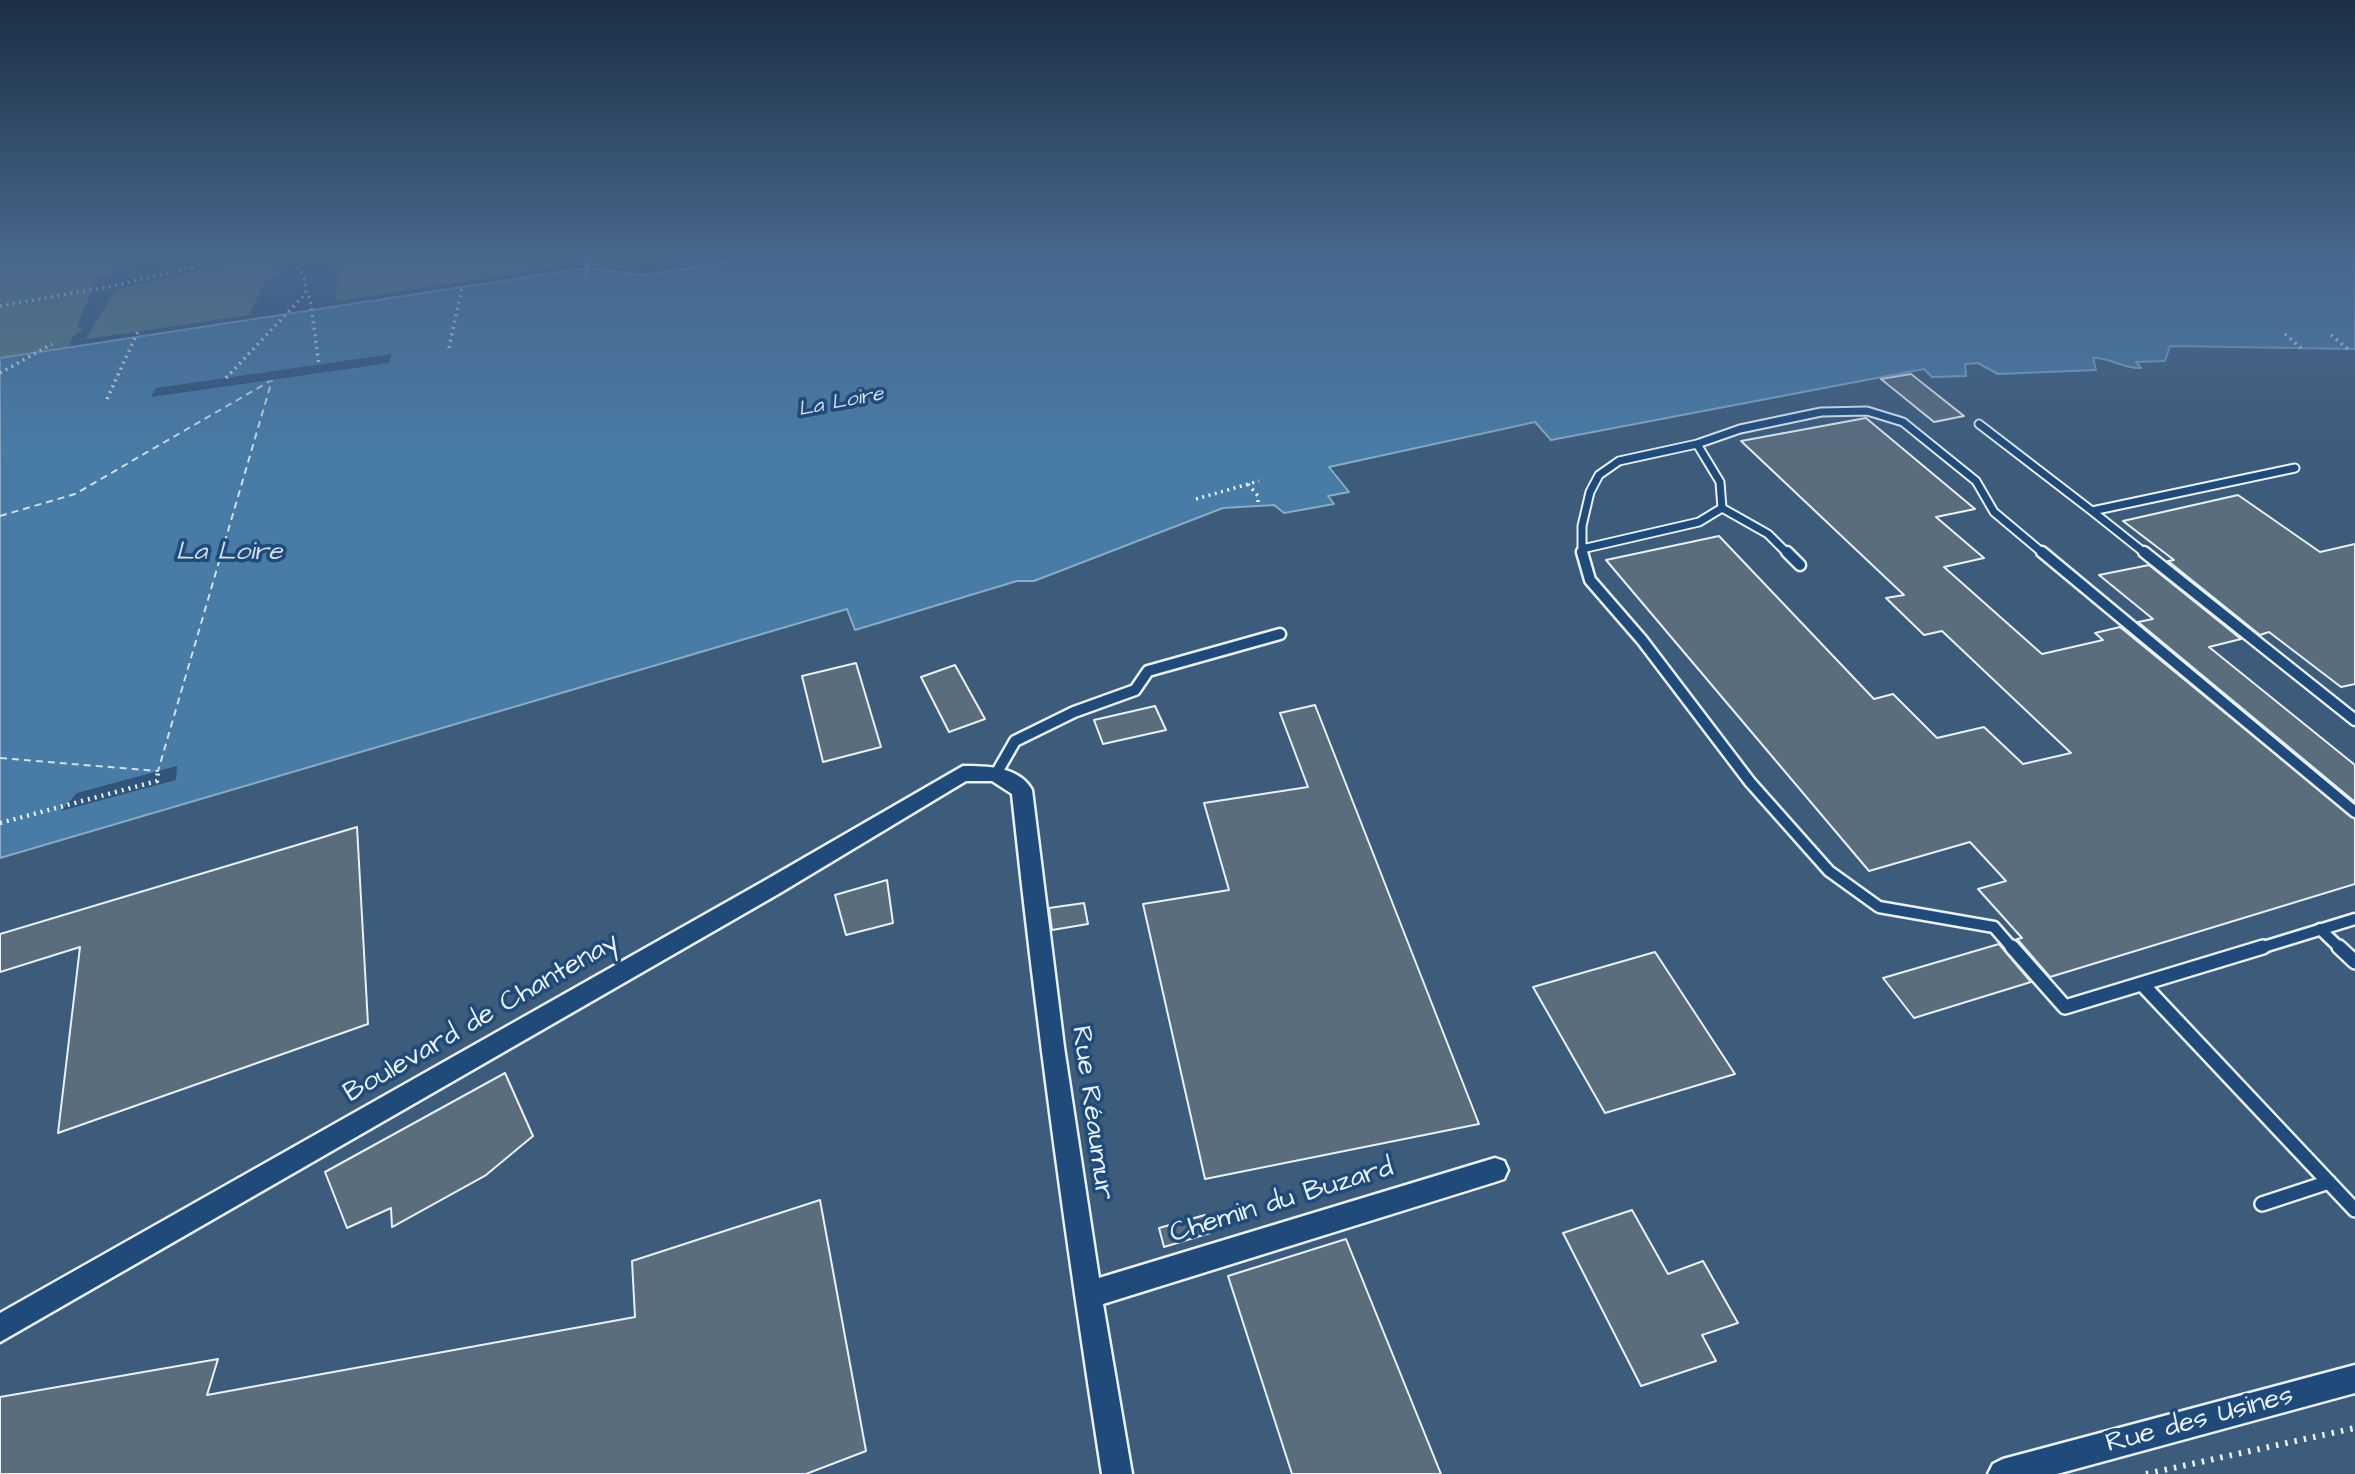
<!DOCTYPE html>
<meta charset="utf-8">
<style>
body{margin:0}
canvas{display:block;background:#31547b}
</style>
<canvas width="2355" height="1474"></canvas>
<script>
const c = document.querySelector('canvas').getContext('2d');
c.lineJoin = 'round';
function fillPath(path, color) {
  c.fillStyle = color;
  c.fill(path, 'evenodd');
}
function strokePath(path, color, width, dash) {
  c.strokeStyle = color;
  c.lineWidth = width;
  c.lineCap = dash ? 'butt' : 'round';
  c.setLineDash(dash || []);
  c.stroke(path);
}
function label(font, color, halo, rows, align = 'center') {
  c.font = font + ' "Architects Daughter",sans-serif';
  c.lineWidth = 7;
  c.setLineDash([]);
  c.textBaseline = 'middle';
  c.strokeStyle = halo;
  c.fillStyle = color;
  for (const [text, x, y, turn = 0] of rows) {
    c.save();
    c.translate(x, y);
    c.rotate((+turn || 0) * Math.PI / 180);
    c.textAlign = isNaN(turn) ? turn : align;
    if (halo) c.strokeText(text, 0, 0);
    c.fillText(text, 0, 0);
    c.restore();
  }
}
const built = new Path2D(`
 M642,256H776L644,275Z
 M2169,346L2355,349V1474H0V858L847,609L856,630L1017,581H1034L1223,508L1274,505L1284,513L1333,503L1328,496L1348,492L1328,467L1536,422L1552,440L1924,369L1933,377L1965,376V364L1978,363L1998,374L2095,370L2093,358L2103,357L2125,369L2140,368L2135,362Z`);
const green = new Path2D(`
 M0,256H168L97,277L77,327L84,329L73,336L68,348L0,364Z
 M260,256H272L285,273L266,281L249,315L86,339L115,290Z
 M321,256H637L638,270L578,264L336,301L338,268Z`);
const water = new Path2D(`
 M776,256H2355V349L2170,346L2165,361L2136,362L2141,368C2121,369 2111,357 2093,358L2096,370L1998,374L1978,363L1965,364L1966,376L1932,377L1924,369L1551,440L1535,422L1329,467L1349,492L1328,496L1334,504L1284,513L1274,505L1223,508L1034,581H1017L855,630L847,609L0,858V358L586,268L644,275Z`);
const pier = new Path2D(`
 M392,354L389,363L151,397L156,388Z
 M177,766L176,780L61,811L77,793Z`);
const stream = new Path2D(`
 M586,277L588,256`);
const ferry = new Path2D(`
 M0,516L75,494L270,381
 M0,758L158,771L272,380`);
const building = new Path2D(`
 M1911,374L1964,416L1934,422L1881,379Z
 M1866,418L1975,509L1936,517L1984,558L1944,567L2042,654L2103,640L2095,633L2120,627L2355,819V884L2050,977L2017,939L2022,938L1978,889L2006,881L1970,842L1869,871L1606,560L1719,536L1874,699L1893,694L1937,738L1984,727L2023,764L2071,753L1942,631L1924,635L1886,598L1904,595L1741,441Z
 M2238,495L2320,552L2355,544V684L2341,687L2269,632L2260,635L2168,561L2174,560L2123,521Z
 M2149,565L2241,639L2209,647L2355,765V802L2138,622L2153,619L2099,575Z
 M856,663L881,747L823,762L802,676Z
 M955,665L985,719L949,732L921,677Z
 M1315,705L1479,1124L1205,1179L1143,904L1229,890L1204,803L1308,787L1280,713Z
 M1155,706L1166,730L1103,744L1094,720Z
 M357,827L368,1024L58,1133L80,947L0,972V934Z
 M887,880L893,923L846,935L835,895Z
 M1084,903L1088,924L1052,930L1049,908Z
 M1999,944L2031,982L1914,1018L1883,978Z
 M1655,952L1735,1074L1605,1113L1533,987Z
 M505,1073L533,1136L486,1175L392,1227L391,1208L347,1228L325,1172Z
 M820,1200L866,1451L806,1474H0V1397L218,1359L207,1395L635,1317L632,1261Z
 M1632,1210L1668,1274L1703,1261L1738,1323L1702,1335L1716,1361L1641,1386L1563,1233Z
 M1205,1215L1210,1233L1164,1247L1159,1228Z
 M1346,1239L1441,1474H1292L1228,1276Z`);
const pathFar2 = new Path2D(`
 M290,256L304,276L306,293L310,298L319,365
 M0,306L113,286L239,256
 M2285,334L2301,348
 M2331,335L2348,349
 M449,348L462,287
 M0,373L52,344
 M226,378L306,293
 M107,399L139,329
 M1248,484L1258,496V505
 M1196,499L1259,481`);
const pathFar1 = new Path2D(`
 M0,823L157,781L158,771`);
const path = new Path2D(`
 M2146,1474L2355,1428`);
const serviceFar2 = new Path2D(`
 M1979,424L2092,511
 M1722,508L1768,534L1788,554
 M1582,549L1699,522L1722,508L1720,482L1697,444
 M1582,554V526L1590,492L1599,475L1619,461L1697,444L1740,429L1821,412L1867,411L1903,422L1976,481L1994,512L2044,554
 M2146,554L2092,511L2295,468`);
const serviceFar1 = new Path2D(`
 M1582,552L1590,580L1642,640L1750,782L1829,871L1879,907L1994,927L2013,949
 M1787,552L1800,565
 M2042,552L2355,812
 M2144,552L2355,720
 M996,774L1015,741L1074,712L1135,690L1148,671L1280,634
 M2320,929L2341,949
 M2257,949L2355,919`);
const service = new Path2D(`
 M2012,947L2065,1007L2263,947
 M2339,947L2355,962
 M2142,984L2355,1210
 M2262,1204L2329,1182`);
const minor = new Path2D(`
 M963,766C986,766 1019,766 1032,790L1064,1047L1099,1278L1495,1158L1504,1161L1508,1170L1504,1179L1495,1182L1103,1304L1132,1474H1102C1067,1248 1036,1022 1012,794L992,781H966L780,893L0,1342V1313L764,881Z
 M2355,1365V1393L2057,1474H1988L1993,1464L2003,1459Z`);
const farWaternames = [
 ["La Loire",841,403,-11]
];
const waterNames = [
 ["La Loire",229,554]
];
const nearStreetnames = [
 ["Boulevard de Chantenay",482,1019,-30],
 ["Rue Réaumur",1091,1113,82],
 ["Chemin du Buzard",1282,1202,-17],
 ["Rue des Usines",2200,1421,-15]
];
fillPath(built, '#3d5c7b');
fillPath(green, '#5a7b80');
fillPath(water, '#487ca6');
strokePath(water, '#88abc7', 2);
fillPath(pier, '#31547b');
strokePath(stream, '#88abc7', 5);
strokePath(ferry, '#d0dfec', 2, [7, 5]);
fillPath(building, '#5a6d7c');
strokePath(building, '#e8f1f8', 2);
strokePath(serviceFar2, '#e8f1f8', 11);
strokePath(serviceFar1, '#e8f1f8', 15);
strokePath(service, '#e8f1f8', 18);
strokePath(minor, '#e8f1f8', 5);
strokePath(pathFar2, '#e8f1f8', 3.5, [2, 4.5]);
strokePath(pathFar1, '#e8f1f8', 4.5, [2, 5]);
strokePath(path, '#e8f1f8', 6, [2.5, 7]);
strokePath(serviceFar2, '#1f4a7a', 7);
strokePath(serviceFar1, '#1f4a7a', 10);
strokePath(service, '#1f4a7a', 13);
fillPath(minor, '#1f4a7a');
const sky = c.createLinearGradient(0, 0, 0, 463);
sky.addColorStop(0, '#1b2e44');
sky.addColorStop(0.55, '#48678d');
sky.addColorStop(1, '#48678d00');
c.fillStyle = sky;
c.fillRect(0, 0, 2355, 463);
label('italic 21px', '#d0dfec', '#1f4a7a', farWaternames);
label('italic 26px', '#d0dfec', '#1f4a7a', waterNames);
label('28px', '#e8f1f8', '#1f4a7a', nearStreetnames);
</script>
